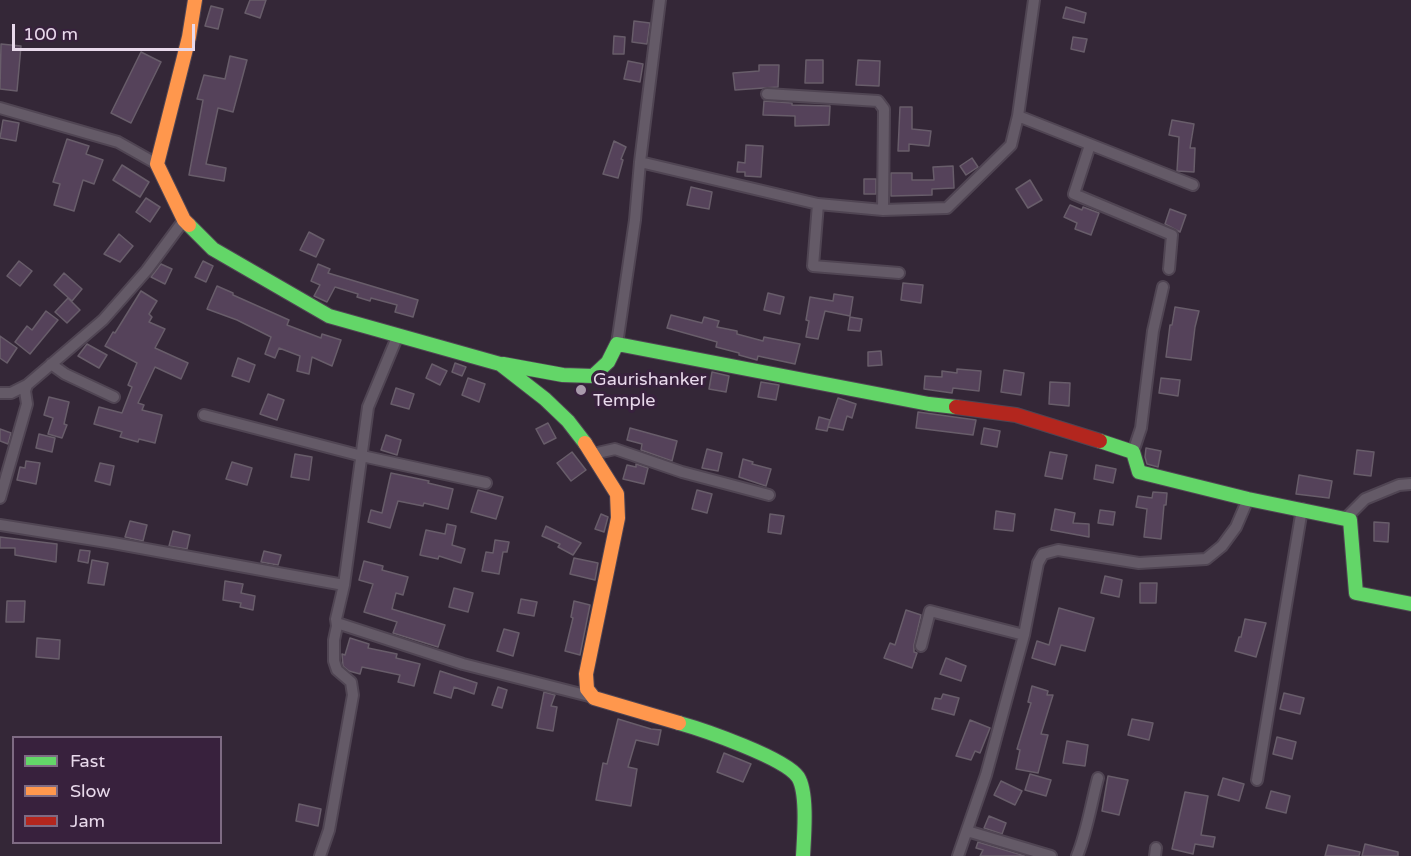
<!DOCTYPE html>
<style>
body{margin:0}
#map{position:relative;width:1411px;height:856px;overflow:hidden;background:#342737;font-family:"Varela Round",sans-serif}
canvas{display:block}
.legend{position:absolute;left:12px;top:736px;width:210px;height:108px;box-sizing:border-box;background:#38213d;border:2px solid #7e6b83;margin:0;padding:8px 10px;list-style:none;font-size:18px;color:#e8d9eb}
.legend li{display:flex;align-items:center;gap:12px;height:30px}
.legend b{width:30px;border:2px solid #7e6b83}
.scale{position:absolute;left:12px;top:24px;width:183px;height:27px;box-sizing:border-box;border:3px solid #e8d9eb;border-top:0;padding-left:8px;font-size:18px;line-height:21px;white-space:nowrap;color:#e8d9eb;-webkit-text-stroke:4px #38213d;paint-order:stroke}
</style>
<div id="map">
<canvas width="1411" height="856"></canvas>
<ul class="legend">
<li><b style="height:8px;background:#63d668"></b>Fast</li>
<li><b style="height:8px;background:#ff974d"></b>Slow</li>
<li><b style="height:8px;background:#b3261e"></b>Jam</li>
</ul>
<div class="scale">100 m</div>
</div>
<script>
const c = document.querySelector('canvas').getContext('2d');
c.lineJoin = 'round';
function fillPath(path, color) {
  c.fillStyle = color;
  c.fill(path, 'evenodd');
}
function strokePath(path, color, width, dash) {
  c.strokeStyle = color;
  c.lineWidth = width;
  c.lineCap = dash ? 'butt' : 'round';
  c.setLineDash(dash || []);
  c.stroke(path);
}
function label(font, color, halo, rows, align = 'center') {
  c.font = font + ' "Varela Round",sans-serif';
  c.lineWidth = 6;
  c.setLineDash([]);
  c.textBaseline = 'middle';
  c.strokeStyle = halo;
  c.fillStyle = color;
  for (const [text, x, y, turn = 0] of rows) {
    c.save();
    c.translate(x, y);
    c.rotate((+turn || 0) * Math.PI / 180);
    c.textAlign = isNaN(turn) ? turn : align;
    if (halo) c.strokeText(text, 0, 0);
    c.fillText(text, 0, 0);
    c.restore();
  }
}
const building = new Path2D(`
 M250,0H266L260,18L245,13Z
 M211,6L223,9L218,29L205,26Z
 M1066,7L1086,13L1084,23L1063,18Z
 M634,21L650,23L647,44L632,42Z
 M614,36L625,37L624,54H613Z
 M1073,37L1087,39L1084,52L1071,49Z
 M1,44L21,46L17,91L0,89Z
 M141,52L161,62L131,123L111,113Z
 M230,56L247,60L233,112L218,108L206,164L226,168L224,181L189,175L203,100L197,99L204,75L225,79Z
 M806,60H823V83H805Z
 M858,60L880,61L879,86L856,85Z
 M628,61L643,64L640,82L624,79Z
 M759,65H779L778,87L735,90L733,73L759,71Z
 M764,101L792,103V105L830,106L829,125L795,126V116L763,115Z
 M900,107H912V129L931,131L929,146L909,144V151H898Z
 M3,120L19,123L16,141L0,138Z
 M1172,120L1194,124L1190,148H1195L1194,172L1177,171L1179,137L1169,135Z
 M67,139L89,146L86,154L103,160L94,184L83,180L74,211L54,205L60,184L53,182Z
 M614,141L626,147L621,159L623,160L618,178L603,174Z
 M746,145L763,146L761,177L745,176V172H737L738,162L745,163Z
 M972,158L978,167L966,175L960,166Z
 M122,165L149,182L140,197L113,180Z
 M953,166L954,188L932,189V195L891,196V173H912V180H934L933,167Z
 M864,179H876V194H864Z
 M1030,180L1042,200L1028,208L1016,189Z
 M691,187L712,192L709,209L687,205Z
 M146,198L160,207L150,222L136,212Z
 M1070,205L1082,210L1083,207L1099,213L1091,235L1075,229L1077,223L1064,217Z
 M1170,209L1186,215L1180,232L1165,224Z
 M309,232L324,240L316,257L300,250Z
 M119,234L133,246L120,262L104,254Z
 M19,261L32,271L20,286L7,276Z
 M203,261L213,266L206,282L195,277Z
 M161,264L172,269L165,284L151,277Z
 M318,264L330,269L328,273L418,300L413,317L395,312L397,305L371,298L370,301L357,297L358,294L335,287L327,302L314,296L320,285L311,281Z
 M64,273L82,289L72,301L54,285Z
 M903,283L923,285L921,303L901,300Z
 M217,286L233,293V295L289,320L287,325L321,338L322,334L341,340L332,366L312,357L309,374L297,371L300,356L279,348L275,358L265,354L271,337L237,320L207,309Z
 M141,291L157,301L149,314L152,317L149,322L165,329L155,348L188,363L181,379L155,367L138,403L144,405L142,410L162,415L155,443L139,439L138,442L120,437L122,432L94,424L99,407L122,413L132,387L128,385L137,363L105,346L113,332L115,333Z
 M768,293L784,297L780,314L764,310Z
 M834,294L853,297L850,316L825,311L818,339L806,337L809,321L806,320L810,297L833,301Z
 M68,298L80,310L67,323L55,312Z
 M1175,307L1199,311L1195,327L1191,360L1166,357L1170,325H1172Z
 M46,311L58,320L30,354L15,342L27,326L32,330Z
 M671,315L702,323L704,317L719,321L717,327L737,331V334L763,341L764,337L800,344L795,364L758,356L757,360L739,355V353L716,347L717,342L667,328Z
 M850,317L862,319L860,331L848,330Z
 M0,336L17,348L7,363L0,358Z
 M87,344L107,355L99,368L78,356Z
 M881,351L882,365L868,366V352Z
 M238,358L255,365L249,382L232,376Z
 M455,363L466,367L462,376L452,372Z
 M432,364L447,371L440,385L426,378Z
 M957,369L981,371L979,391L953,388L952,393L924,389L925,376L942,377V371L957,373Z
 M1004,370L1024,373L1021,395L1001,392Z
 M712,372L729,376L726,392L709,389Z
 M468,378L485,384L479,402L462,395Z
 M1161,378L1180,380L1178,396L1159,393Z
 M761,382L779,385L776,400L758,397Z
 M1050,382L1070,383L1069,406L1049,404Z
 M396,388L414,394L409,409L391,404Z
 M268,394L284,400L277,420L260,414Z
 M49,397L69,402L64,424L67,425L62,438L48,434L53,418L44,415Z
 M838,398L856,404L852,418L847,416L843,430L828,427Z
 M918,412L976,420L973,435L916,428Z
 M819,417L830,420L827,431L816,429Z
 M548,423L556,438L544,444L536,429Z
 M630,428L677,441L672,461L641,450L642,444L627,440Z
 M984,428L1000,431L997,447L981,444Z
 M0,429L11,433L8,444L0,441Z
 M39,434L55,438L52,452L36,448Z
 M386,435L401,440L397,455L381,450Z
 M1146,448L1161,451L1158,467L1147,464L1145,457Z
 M707,449L722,453L718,471L702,468Z
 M1357,450L1374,452L1371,476L1354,474Z
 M572,452L586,470L571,481L557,463Z
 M1050,452L1067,455L1062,479L1045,476Z
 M295,454L312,457L309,480L291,477Z
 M743,459L753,462L752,464L771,469L766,486L739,477Z
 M26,461L40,463L36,484L17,480L20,467L25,468Z
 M232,462L252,468L247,485L226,479Z
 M100,463L114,466L110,485L95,481Z
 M636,464L648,468L644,484L623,479L627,465L636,467Z
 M1096,465L1116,469L1113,483L1094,479Z
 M391,473L429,481L428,483L453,489L448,509L424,503L423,506L398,501L390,528L368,522L371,510L382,513Z
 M1299,475L1332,481L1329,498L1296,494Z
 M478,490L503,497L496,519L471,512Z
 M697,490L712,494L707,513L692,509Z
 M1153,492L1167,493L1166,505H1164L1161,539L1144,537L1147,509L1136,507L1138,496L1152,498Z
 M1055,509L1075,513L1073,523L1089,524V537L1051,530Z
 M1100,510L1115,512L1113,525L1098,523Z
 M996,511L1015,514L1013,531L994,529Z
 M601,514L608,517L604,532L595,529Z
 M770,514L784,516L781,534L768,532Z
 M130,521L147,525L143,541L125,537Z
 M1374,522L1389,523L1388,542L1374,541Z
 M447,524L456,526L452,545L465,549L461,563L439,556L438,559L420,555L426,530L445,534Z
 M546,526L581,543L573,555L558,547L560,544L542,536Z
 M173,531L190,535L187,549L169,546Z
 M0,537L57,544L56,562L15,555V548H0Z
 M495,540L509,542L507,552H503L499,574L482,571L486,552L493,553Z
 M80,550L90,551L88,563L78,561Z
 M264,551L281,555L278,565L261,562Z
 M574,558L598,563L595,580L570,574Z
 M92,560L108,563L104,585L88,583Z
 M364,561L383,566L382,570L408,577L403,595L396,593L392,609L445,625L438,647L393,633L397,622L364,612L373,584L359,580Z
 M1105,576L1122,580L1119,597L1101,593Z
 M225,581L243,584L241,593L255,596L253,610L240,607L241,603L223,600Z
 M1140,583H1157L1156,603H1140Z
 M454,588L473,593L468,612L449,607Z
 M521,599L537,602L534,616L518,613Z
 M7,601H25L24,622H6Z
 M574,601L590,605L580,655L565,651L573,618L571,617Z
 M1059,608L1094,618L1085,651L1061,645L1055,665L1032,658L1037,641L1049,645Z
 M906,610L921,615L914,645V652L917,653L912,668L884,658L890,643L895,645Z
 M1245,619L1266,623L1256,657L1235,651L1239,637H1241Z
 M504,629L519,633L513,656L497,651Z
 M37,638L60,640L59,659L36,657Z
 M350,638L369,644L368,648L397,654L396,658L420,664L414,686L398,682L400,675L362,667L360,674L349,671L343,666L342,654L345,655Z
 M946,658L966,666L961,681L940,674Z
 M440,671L477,683L474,694L454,687L451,698L434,693Z
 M1032,686L1048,691L1047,695H1053L1041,734L1048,735L1038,773L1016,769L1020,750L1017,749L1031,703L1028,702Z
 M498,687L507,690L502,708L492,705Z
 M544,692L555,695L551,706L557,707L553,731L537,728Z
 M1284,693L1304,698L1300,714L1280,709Z
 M943,694L959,698L954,715L932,709L935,698L941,699Z
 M618,719L651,729L661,730L658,745L636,740L628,767L637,769L631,806L596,800L603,763L607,764Z
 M1132,719L1153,723L1149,740L1128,735Z
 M970,720L990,728L980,753L975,751L971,760L956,756Z
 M1277,737L1296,742L1292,759L1273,754Z
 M1067,741L1088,745L1085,766L1063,763Z
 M724,753L751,764L743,782L717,772Z
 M1030,774L1051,780L1046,796L1025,790Z
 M1108,776L1128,780L1119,815L1102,811Z
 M1223,778L1244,784L1239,801L1218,795Z
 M1001,781L1022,791L1015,805L994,795Z
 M1271,791L1290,796L1286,813L1266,808Z
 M1185,792L1208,796L1201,835L1215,837L1213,847L1195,844L1193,854L1172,849Z
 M299,804L321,809L318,826L296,821Z
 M989,816L1006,823L1002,834L984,828Z
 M978,842L1025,856H980L983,850L976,848Z
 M1365,844L1398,852V856H1362Z
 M1328,845L1360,852L1359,856H1325Z`);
const street = new Path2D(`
 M767,94L878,101L884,109L883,210
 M0,108L118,142L157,164
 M1018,116L1193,185
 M1090,145L1074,194L1172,235L1169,269
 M640,162L660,0
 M818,204L813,266L899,273
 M617,344L635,220L640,162L818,204L883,210L947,208L1011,145L1018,116L1034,0
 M51,364L65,374L114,397
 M0,393H11L27,385L103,320L147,270L184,220
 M204,415L362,456L486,483
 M1133,452L1141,428L1153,331L1163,287
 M593,454L615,449L682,472L769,495
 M0,498L27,404L25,391L27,385
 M1346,518L1365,499L1399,485L1411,484
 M0,525L113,543L344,585
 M337,623L463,664L593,697
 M921,646L930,611L1024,635
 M1257,780L1302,509
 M967,831L1051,856
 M320,856L329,830L353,695L351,682L337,670L334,661V640L337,626L336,619L344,585L368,407L398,335
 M958,856L986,775L1024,635L1038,563L1043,554L1058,550L1139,563L1206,559L1222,546L1236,527L1248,499
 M1077,856C1087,832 1091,804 1098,778
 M1155,856L1156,848`);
const fast = new Path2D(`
 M189,225L213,249L329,316L500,364L545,399L568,421L585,443
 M503,364L563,375L593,376L608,362L617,344L929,404L956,407
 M1100,441L1133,452L1139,472L1248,499L1350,520L1356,593L1411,604
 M679,723C704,730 785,758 798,777C808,793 804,837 803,856`);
const slow = new Path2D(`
 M189,225L184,220L157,164L189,37L195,0
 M585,443L617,494L618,518L586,674L587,689L594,698L679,723`);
const jam = new Path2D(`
 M956,407L1016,415L1100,441`);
const markers = [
 [581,390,6,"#a99bac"]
];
const poiNames = [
 ["Gaurishanker",593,380],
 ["Temple",593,401]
];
fillPath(building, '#55425a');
strokePath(building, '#685d6a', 1.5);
strokePath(street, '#504553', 14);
strokePath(fast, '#504553', 16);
strokePath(slow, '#504553', 16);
strokePath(jam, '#504553', 16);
strokePath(street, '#645a67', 10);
strokePath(fast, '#63d668', 14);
strokePath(slow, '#ff974d', 14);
strokePath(jam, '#b3261e', 14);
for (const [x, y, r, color] of markers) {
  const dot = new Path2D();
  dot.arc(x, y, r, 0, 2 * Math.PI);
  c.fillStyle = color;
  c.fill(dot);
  strokePath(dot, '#38213d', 2);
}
label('18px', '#e8d9eb', '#38213d', poiNames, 'left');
</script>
